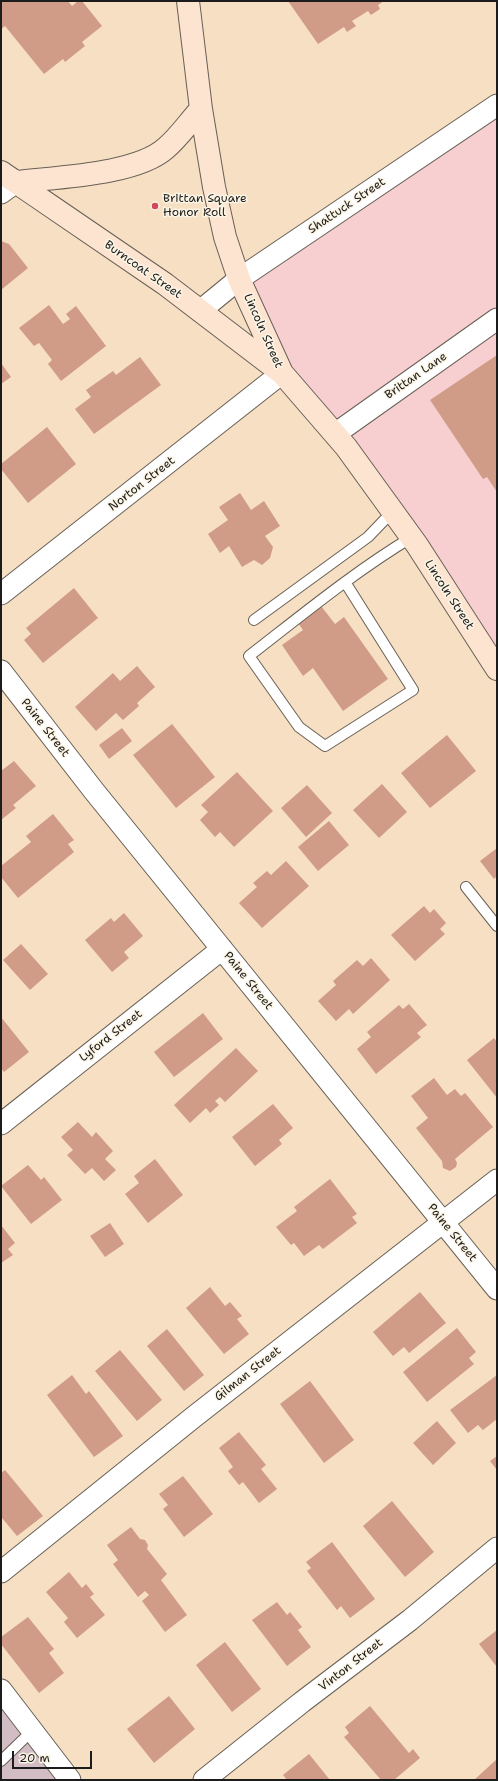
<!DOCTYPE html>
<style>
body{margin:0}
#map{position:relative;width:498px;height:1781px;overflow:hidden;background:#f6dfc3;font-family:"Shantell Sans",sans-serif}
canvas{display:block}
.frame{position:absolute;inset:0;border:2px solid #1c1c1c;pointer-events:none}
.scale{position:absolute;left:12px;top:1751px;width:80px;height:18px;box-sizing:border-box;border:2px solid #1c1c1c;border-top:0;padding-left:5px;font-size:12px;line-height:14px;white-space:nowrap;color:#1c1c1c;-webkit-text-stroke:3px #fcf5e5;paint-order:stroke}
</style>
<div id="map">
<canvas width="498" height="1781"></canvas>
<div class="frame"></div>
<div class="scale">20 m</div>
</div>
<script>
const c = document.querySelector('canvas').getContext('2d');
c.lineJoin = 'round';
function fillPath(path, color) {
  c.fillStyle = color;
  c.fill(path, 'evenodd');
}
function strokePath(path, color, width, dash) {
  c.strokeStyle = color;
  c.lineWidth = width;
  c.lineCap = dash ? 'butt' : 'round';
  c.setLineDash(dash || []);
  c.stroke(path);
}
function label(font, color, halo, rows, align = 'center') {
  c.font = font + ' "Shantell Sans",sans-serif';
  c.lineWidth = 3;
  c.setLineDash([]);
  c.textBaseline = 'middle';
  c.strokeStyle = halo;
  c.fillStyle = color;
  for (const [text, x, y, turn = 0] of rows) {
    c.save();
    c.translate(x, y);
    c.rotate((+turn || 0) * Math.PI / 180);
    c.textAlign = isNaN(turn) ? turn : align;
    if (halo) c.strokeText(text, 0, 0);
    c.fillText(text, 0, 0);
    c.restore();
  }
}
const built = new Path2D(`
 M497,105V669L282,373L239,279Z`);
const industrial = new Path2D(`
 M1,1701L68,1780H1Z`);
const building = new Path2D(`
 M1,1H68L72,6L78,1H82L102,26L82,42L85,46L65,62L63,59L44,74L5,26L1,29Z
 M288,1H384L378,5L380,9L371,15L368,11L352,21L356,26L347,32L344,27L318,44Z
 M1,241L9,244L28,268L1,290Z
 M49,305L63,324L70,319L66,314L76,306L106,346L61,381L48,364L52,360L39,343L34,346L19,328Z
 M497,355V492L487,477L483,479L430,400Z
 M140,357L161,385L94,434L75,409L91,397L86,390L113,371L116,375Z
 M1,363L11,377L1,384Z
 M47,427L76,464L28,503L1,469V464Z
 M240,493L251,510L264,501L280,526L265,536L273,547L270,558L262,565L254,560L242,567L229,546L220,553L208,534L228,520L219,507Z
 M74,588L98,618L43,663L24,640L31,634L26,628Z
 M321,606L335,624L344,617L388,679L343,711L313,668L303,676L282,645L303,630L298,623Z
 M137,666L155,687L137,703L139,706L123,720L116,713L96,731L75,707L113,673L120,681Z
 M172,724L215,777L176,808L133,755Z
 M122,728L132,741L109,759L99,745Z
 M447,735L476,771L430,808L401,773Z
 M14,761L36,786L13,805L16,808L1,820V771Z
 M237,772L273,811L234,847L220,832L215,837L200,820L208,812L201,805Z
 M382,784L407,812L379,838L353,810Z
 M307,785L332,813L306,837L281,808Z
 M53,814L74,840L68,844L74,852L18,898L1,877V866L31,842L26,836Z
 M329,821L349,845L318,871L298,847Z
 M497,848V876L494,879L480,861Z
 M286,861L309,886L262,928L239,903L257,887L253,883L267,871L271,875Z
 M424,906L430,913L434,909L446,923L440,929L445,934L415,961L391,935Z
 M124,913L143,936L124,952L129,958L112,972L85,940L111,918L114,922Z
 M21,944L48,974L30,990L3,960Z
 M371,958L390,980L353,1014L349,1009L336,1021L318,1001L336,985L333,981L357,960L363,966Z
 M409,1004L427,1025L417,1033L421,1037L376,1074L357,1049L371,1037L367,1032L399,1005L403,1009Z
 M203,1013L223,1039L174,1077L154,1052Z
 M1,1017L29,1052L4,1072L1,1068Z
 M494,1038L497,1042V1098L467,1060Z
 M236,1048L258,1071L225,1102L220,1097L215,1101L219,1105L210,1113L206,1108L190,1123L174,1105Z
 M434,1078L447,1095L455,1089L461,1096L465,1093L493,1127L455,1159L457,1163L456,1167L450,1171L443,1168L442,1161L416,1128L428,1118L411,1096Z
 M273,1104L293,1128L279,1140L282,1144L255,1166L232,1137Z
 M78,1122L92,1137L96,1132L113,1151L105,1159L116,1170L104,1181L92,1168L85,1174L67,1155L73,1150L61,1137Z
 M155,1159L183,1195L148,1223L125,1194L139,1183L134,1176Z
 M28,1165L41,1180L44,1177L62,1200L31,1224L1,1186Z
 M330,1179L357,1214L352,1217L357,1223L323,1249L319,1245L304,1256L294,1243L291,1245L276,1227L297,1211L294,1207Z
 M110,1223L124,1244L105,1257L90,1236Z
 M1,1225L15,1243L8,1249L13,1255L1,1263Z
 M210,1287L225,1306L230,1302L242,1316L237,1319L249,1334L224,1354L186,1308Z
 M420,1292L446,1323L409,1353L404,1347L393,1356L373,1332Z
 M457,1328L476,1352L469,1358L474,1364L427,1402L403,1372Z
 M167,1329L204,1375L184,1391L147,1346Z
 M120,1350L162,1400L137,1421L95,1371Z
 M72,1375L86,1394L89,1391L123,1436L94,1457L47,1395Z
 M497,1375V1419L483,1430L478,1425L468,1433L450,1410Z
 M310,1381L354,1440L324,1463L280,1404Z
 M437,1421L456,1443L433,1465L413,1443Z
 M239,1432L266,1465L261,1469L277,1489L259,1503L243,1482L239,1485L228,1471L233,1467L219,1448Z
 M497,1456V1470L490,1461Z
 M5,1470L43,1516L17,1536L2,1518L1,1519V1473Z
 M183,1476L213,1514L184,1537L163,1509L168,1505L159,1494Z
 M392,1501L434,1552L405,1577L363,1526Z
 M131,1527L140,1539L145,1540L148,1545L147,1549L167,1574L161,1580L187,1615L165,1632L142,1601L149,1595L145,1591L138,1597L113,1564L118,1560L107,1545Z
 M332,1542L375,1599L350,1618L341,1606L337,1610L307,1571L311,1568L306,1562Z
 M69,1572L82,1588L86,1584L94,1594L90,1597L105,1615L77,1638L64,1622L68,1618L46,1592Z
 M277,1602L287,1615L290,1612L302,1627L298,1630L311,1647L287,1666L252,1620Z
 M28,1617L54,1649L49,1653L64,1673L39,1693L1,1644V1637Z
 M497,1630V1667L479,1644Z
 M225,1642L261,1689L232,1712L196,1665Z
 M169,1696L195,1729L154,1763L127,1729Z
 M370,1706L409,1753L413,1749L420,1758L394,1780H381L344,1737L349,1733L345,1727Z
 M309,1754L330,1780H287L283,1775Z
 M497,1759V1780H474Z`);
const service = new Path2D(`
 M345,582L413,690L325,746L299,727L249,656C302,615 354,572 412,537
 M254,620L368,537L393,511
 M466,887L497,926
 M1,1761L33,1730`);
const minor = new Path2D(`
 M1,193L16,182
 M200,311L239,279L497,105
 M335,434L497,319
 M1,594L282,373
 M1,671L94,791L497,1289
 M1,1124L222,949
 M1,1572L195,1416L497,1180
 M1,1690L70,1780
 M204,1780L302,1702L410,1620L497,1548`);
const secondary = new Path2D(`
 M188,1L201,109L214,187L225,237L239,279L282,373L346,447L417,545L497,669
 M1,172L165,284L279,371
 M16,182C56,177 136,175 166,148C179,137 189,122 201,109`);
const markers = [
 [155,206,4,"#d1495b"]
];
const poiNames = [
 ["Brittan Square",163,199],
 ["Honor Roll",163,213]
];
const streetNames = [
 ["Shattuck Street",347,206,-34],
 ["Burncoat Street",143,270,35],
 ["Lincoln Street",263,331,66],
 ["Brittan Lane",416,376,-35],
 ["Norton Street",142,484,-38],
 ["Lincoln Street",449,595,57],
 ["Paine Street",45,728,52],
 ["Paine Street",248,981,51],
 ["Lyford Street",111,1036,-38],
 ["Paine Street",452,1233,51],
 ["Gilman Street",248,1374,-38],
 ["Vinton Street",351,1665,-38]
];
fillPath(built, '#f7cfd0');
fillPath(industrial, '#d2bdc5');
fillPath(building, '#d19c87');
strokePath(service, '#686056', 12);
strokePath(minor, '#686056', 23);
strokePath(secondary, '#686056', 24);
strokePath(service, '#fff', 10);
strokePath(minor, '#fff', 21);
strokePath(secondary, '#fde4d1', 22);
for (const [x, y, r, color] of markers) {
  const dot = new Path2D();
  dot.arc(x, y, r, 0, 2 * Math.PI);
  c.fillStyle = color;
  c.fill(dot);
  strokePath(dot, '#fcf5e5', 1.5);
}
label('12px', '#1c1c1c', '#fcf5e5', poiNames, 'left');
label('12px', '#1c1c1c', '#fcf5e5', streetNames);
</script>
